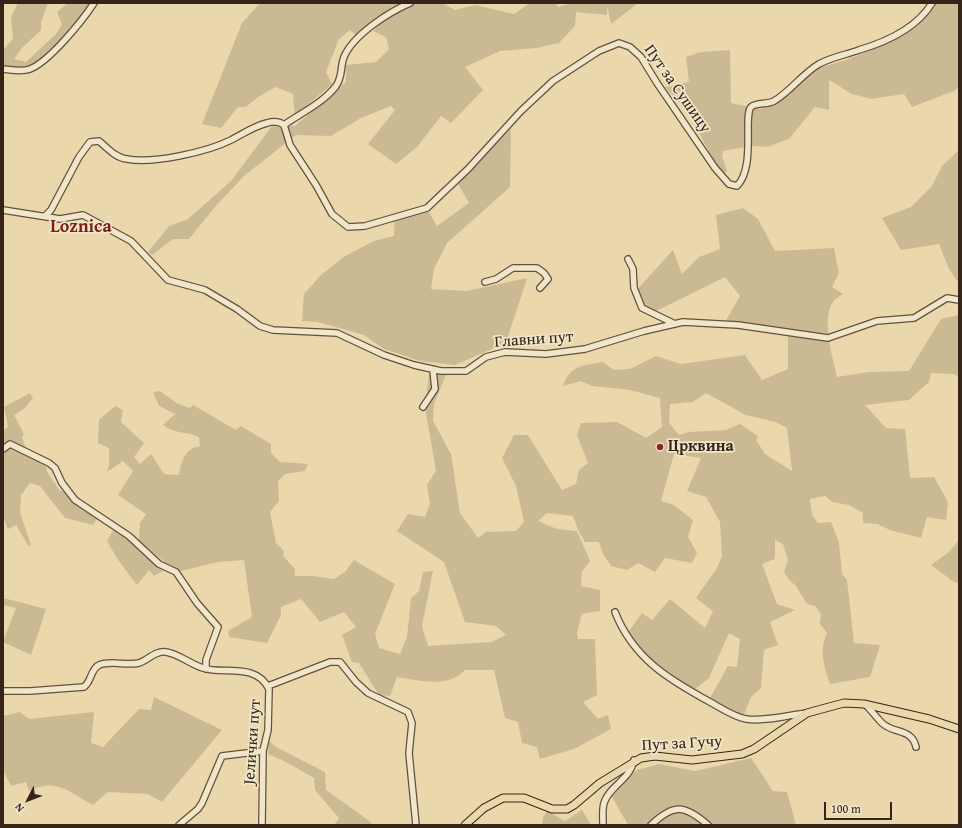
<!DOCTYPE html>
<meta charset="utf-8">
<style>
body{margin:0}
#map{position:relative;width:962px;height:828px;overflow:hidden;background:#ead8ac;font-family:"Gentium Book Plus",serif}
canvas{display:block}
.frame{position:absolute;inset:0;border:4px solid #362419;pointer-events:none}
.north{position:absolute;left:8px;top:780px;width:40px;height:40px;-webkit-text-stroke:3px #f1e6c9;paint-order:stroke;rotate:228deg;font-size:11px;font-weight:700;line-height:16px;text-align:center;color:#362419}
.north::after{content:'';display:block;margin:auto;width:14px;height:18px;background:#362419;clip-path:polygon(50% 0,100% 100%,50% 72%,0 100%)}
.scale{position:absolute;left:824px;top:802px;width:68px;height:18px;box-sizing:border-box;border:2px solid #362419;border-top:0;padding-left:5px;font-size:12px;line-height:14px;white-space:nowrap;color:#362419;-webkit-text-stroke:3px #f1e6c9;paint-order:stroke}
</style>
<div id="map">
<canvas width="962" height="828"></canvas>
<div class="frame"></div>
<div class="north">N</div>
<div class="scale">100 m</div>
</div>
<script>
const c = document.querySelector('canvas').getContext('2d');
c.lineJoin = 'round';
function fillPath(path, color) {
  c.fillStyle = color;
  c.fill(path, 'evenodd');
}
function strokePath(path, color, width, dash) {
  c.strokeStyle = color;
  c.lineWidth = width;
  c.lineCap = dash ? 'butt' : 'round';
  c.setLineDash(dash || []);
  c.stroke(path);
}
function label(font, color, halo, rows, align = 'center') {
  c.font = font + ' "Gentium Book Plus",serif';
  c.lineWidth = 3.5;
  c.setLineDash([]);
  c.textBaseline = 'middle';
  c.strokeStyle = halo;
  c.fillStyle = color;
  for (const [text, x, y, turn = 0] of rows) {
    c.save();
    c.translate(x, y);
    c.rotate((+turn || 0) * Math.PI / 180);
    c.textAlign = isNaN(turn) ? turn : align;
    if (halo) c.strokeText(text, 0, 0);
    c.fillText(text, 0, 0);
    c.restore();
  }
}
const green = new Path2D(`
 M18,3H48L41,22V30L22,48L14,59L26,62L56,34L62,24L57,12L68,3H94L75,28L32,69H3V50L13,39L11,17Z
 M260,3H402L387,10L358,37L350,30L339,39L326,72L332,84L295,116L293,94L275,87L258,97L246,107H238L221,128L202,124L242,23Z
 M416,3H442L455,10L475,5L514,14L530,3H556L558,7L573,3H638L611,24L607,5V15L576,12L575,26L559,43L537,48L500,51L465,67L483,90L451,123L441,116L417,147L396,164L368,144L395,110L391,106L361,118L331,136L296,135L244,176L215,207L189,239H173L152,255L148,252L169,226L188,219L231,181L272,126H295L346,82V65L376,62L389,49L386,37L373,31L390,16Z
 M934,3H959V86L954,91L912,107L904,94L871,99L852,94L829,80V110L815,107L789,139L767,147L752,146L723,151L722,156L727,171L725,174L714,161L688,112L665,87L689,82L686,57L701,52L730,50L731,103L760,109L772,103L822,67L846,60L881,46L916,27Z
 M511,129L510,187L447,243L434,269L431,289L467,291L527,278L506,343L455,365L420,361L384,349L364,335L318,322L302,321L304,294L321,275L345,256L374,241L394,236L395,215L427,209L437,226L469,203L457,182Z
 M959,150V280L957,281L949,269L939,244L901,250L882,218L911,207L932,186L942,166Z
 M743,208L758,219L775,251L834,248L839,273L832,287L843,294C840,296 835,299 833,302C821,320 833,358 837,377L869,372L909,371L941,319L959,315V377L954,374L931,373L929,382L909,400L865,405L886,428L905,429L910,478L934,477L948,502L946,520L927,517L921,538L890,530L877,524L863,523V513L849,505L832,502L825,496L810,499L812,515L818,523L831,522L839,542L842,574L847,580L854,643L880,645L870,677L830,684C824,666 819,651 827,633L820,624L821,614L815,606L807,604L796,586L789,580L784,572L788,560L783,544L775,540V559L762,564L777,604L795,610L770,622L778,645L764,650L761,688L751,697L743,717L710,698L728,666L737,667L740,639L729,633L709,678L694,690L641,652L627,634L642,613L652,620L670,599L705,628L713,611L696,598L717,568L722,556L720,522L706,497L687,491L701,458L674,454L661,501L674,505L693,520L688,537L697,553L692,563L665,558L655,572L638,563L627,570L611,566L603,554L599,542H585L578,530L573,516L547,513L538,521L557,529L577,531L590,561L582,572L581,586L600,590V611L582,614L577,633L578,639H595L597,695L583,702L598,719L608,715L611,729L574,749L540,759L537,747L522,743L518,722L505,718L494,670H465C448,689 419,680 397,677L390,696L379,695L359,663L352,662L342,635L356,627L344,612L320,622L301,599L281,607V615L267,643L229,637L228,631L252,617L244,560L218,562L177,572L139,541L140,523L146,514L118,495L133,471L123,461L107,472L109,465V448L98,443L99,420L115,406L123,410L121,422L144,443L134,457L140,464L151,454L164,474L179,475C182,461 184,449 200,446L199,437C185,431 175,434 163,425L175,414L159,406L153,392L160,391L178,404L190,408L193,405L236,430L241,426L271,444V453L280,462L308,464L305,471L285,474L278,481L279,501L270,512L276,543L284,551L283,556L295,569V576H312L334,579L345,572L354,560L395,584L375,634L379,648L400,654L407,637L411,598L419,591L423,572L433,571L422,626L428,646L491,642L506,635L496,626L465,622L444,562L397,531L408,514L425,517L430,504L427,485L436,471L425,407L429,373L447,372L434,404L433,421L451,454L460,513L478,538L486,532L516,531L524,522L516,486L502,458L514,435H528L562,490L576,484L579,470L588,463L577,435L581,423L617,422L646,438L662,427L660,398L630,390L592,386L581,381L563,386C571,364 583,366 603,362L614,370L630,369L656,356L681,364L745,355L762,380L788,369V333L724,324L740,296L725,277L652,313L642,308L635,292L673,250L682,274L699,257L720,249L716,215ZM706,393L746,415L775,422L787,428L792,471L765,454L756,440L758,436L740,424L726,430L689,432L679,435L669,423L670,404L693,402Z
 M30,393L33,398L25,408L14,415L24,434L22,437L28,455L46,466L47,472L60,491H65L78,506L97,519L93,525L65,518L40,486L30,483L21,495L20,513L31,545L29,547L16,525L8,529L3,517V431L8,427L4,407Z
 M114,529L149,556L163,571L154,576L149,570L137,585L118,560L107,541Z
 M959,540V583L954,582L931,565L949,552Z
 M3,598L46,609L31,655L3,642L16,608L3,605Z
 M154,697L222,730L162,802L148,794L108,792L93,805C69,792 56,777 29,791L26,782L11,786L3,770V716L20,712L29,719L94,712L91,743L103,747L139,709L151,710Z
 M269,741L276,747L325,772L326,790L371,822V825H334L339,818L315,790L314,778L284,761L268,754Z
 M751,758L773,791L787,792L796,825H628L608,790L637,770L659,764L695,771Z
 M582,810L591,825H542L543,818L547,811L565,821Z`);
const minor = new Path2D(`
 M3,69C12,70 22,72 30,69C49,62 83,20 94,3
 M284,125C301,113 323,103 336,86C343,76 340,67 344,57C353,35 389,12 410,3
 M3,210L60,219L83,215L131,241L168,280L205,290L237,309L260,326L273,330L337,333L384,355L414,365L441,371H466L486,357L505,352L546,354L585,349L644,331L683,322L738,325L828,338L877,321L914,318L947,298L959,300
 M45,216L51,210L79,157L90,142L99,141C107,148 116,158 127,159C153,164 207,152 231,140C243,134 254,126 267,123C274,121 279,121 284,125L290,145L316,185L332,214L348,227L365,226L427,208L468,169L521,111L553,81L599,51L619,43L630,47L641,57L657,83L715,168L729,184L737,186C756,167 743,116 751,107C757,102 767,105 774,101C790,92 802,74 819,64C832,57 845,55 859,50C886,42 917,28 932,3
 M628,259L633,269L634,288L642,308L673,323
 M485,282L496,279L513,268H537L544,273L548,279L540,288
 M423,407L435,389L433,370
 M3,449L10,444L49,463L55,468L62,483L75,500L129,536L159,564L176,572L197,603L218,627L206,660V669
 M615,612C633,658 668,679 710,702C721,708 734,717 746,719C763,722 789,715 807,713
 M268,686L330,662H340L356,682L368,693L408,712L412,723L409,753L416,825
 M3,691H30L84,687C92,681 90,670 99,665C111,660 126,666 139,663C148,660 156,650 166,652C179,654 190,664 203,668C223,675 256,662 269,689L268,730L263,751L262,825
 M865,704C871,710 876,717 882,723C893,734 912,728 916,747
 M179,825L198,809L202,803L222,756L263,751
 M603,825C603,818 602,810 604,803C609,786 630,780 634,760
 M651,825C674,803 685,805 708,825`);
const major = new Path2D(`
 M465,825L484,808L503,798H524L552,809H567L574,805L600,783L641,758L655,756L692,760L742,754L754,749L807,713L844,703L864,704L929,719L959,729`);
const markers = [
 [660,447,4,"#8f2418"]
];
const streetNames = [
 ["Пут за Сушицу",677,89,55],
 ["Главни пут",534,340,-4],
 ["Јелички пут",253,742,-86],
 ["Пут за Гучу",682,744,-3]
];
const poiNames = [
 ["Црквина",668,447]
];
const quarterNames = [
 ["Loznica",81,227]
];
fillPath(green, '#cbb993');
strokePath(minor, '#63513e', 8);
strokePath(major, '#362419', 9);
strokePath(minor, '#f1e6c9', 5.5);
strokePath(major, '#ead8ac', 7);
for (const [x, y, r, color] of markers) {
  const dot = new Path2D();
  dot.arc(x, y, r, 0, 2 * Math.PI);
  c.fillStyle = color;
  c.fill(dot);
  strokePath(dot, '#f1e6c9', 1.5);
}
label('16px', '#362419', '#f1e6c9', streetNames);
label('bold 16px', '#362419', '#f1e6c9', poiNames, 'left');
label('bold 18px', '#7a1f14', '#f1e6c9', quarterNames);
</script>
